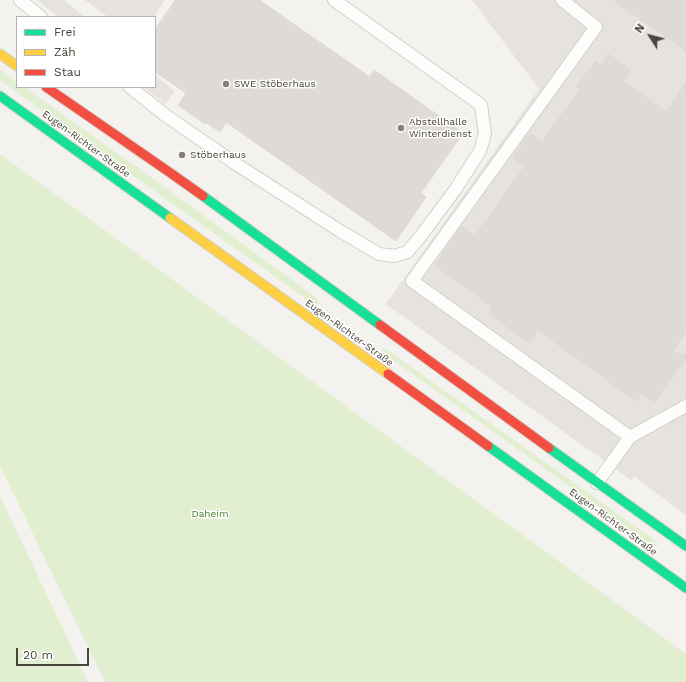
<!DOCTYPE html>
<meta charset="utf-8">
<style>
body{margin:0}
#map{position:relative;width:686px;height:682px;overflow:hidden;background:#f4f2ee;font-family:"Work Sans",sans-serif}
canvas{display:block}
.legend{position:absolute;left:16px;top:16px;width:140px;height:72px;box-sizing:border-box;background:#fff;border:1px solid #b7b4b0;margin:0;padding:5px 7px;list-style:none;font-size:12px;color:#4b4439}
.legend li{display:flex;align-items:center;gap:8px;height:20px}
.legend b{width:20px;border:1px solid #b7b4b0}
.north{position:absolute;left:630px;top:16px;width:40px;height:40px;-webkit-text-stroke:3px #fff;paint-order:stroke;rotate:306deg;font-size:11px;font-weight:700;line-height:16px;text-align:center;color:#4b4439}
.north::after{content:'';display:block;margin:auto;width:14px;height:18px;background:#4b4439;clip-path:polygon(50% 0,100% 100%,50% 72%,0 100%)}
.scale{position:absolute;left:16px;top:648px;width:73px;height:18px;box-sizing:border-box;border:2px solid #4b4439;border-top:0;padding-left:5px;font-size:12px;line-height:14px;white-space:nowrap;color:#4b4439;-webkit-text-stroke:3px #fff;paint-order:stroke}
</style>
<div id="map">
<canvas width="686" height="682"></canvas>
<ul class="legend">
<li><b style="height:5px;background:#16e098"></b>Frei</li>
<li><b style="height:5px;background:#ffcf43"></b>Zäh</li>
<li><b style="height:5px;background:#f24e42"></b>Stau</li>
</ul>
<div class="north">N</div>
<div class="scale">20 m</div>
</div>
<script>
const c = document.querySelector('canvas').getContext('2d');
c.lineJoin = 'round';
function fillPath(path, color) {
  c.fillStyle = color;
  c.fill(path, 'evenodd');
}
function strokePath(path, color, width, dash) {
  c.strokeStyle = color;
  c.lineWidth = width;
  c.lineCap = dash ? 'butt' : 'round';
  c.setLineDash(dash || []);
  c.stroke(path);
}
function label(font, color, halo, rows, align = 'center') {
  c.font = font + ' "Work Sans",sans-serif';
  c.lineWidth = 3;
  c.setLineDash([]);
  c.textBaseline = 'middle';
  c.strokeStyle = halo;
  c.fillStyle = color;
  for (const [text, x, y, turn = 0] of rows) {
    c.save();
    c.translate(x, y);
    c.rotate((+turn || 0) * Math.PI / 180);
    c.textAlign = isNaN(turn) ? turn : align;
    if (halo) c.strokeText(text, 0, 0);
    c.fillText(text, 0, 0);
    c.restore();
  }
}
const industrial = new Path2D(`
 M472,0H686V515L634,476L631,480L386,304L539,89Z`);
const green = new Path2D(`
 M0,69L17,82V87H24L166,188L318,299L319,304L315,305L101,153L0,80Z
 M0,154L686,654V682H105L0,466Z
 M381,348L386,349L656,541L652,545L383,353Z
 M0,496L88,682H0Z`);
const parking = new Path2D(`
 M37,0H64L85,17H58Z
 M85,0H165L154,17H108Z
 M155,75L175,91L165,104L143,87H155Z
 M400,286L596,425L586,439L391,299Z`);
const building = new Path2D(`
 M176,0H259L370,77L374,70L463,133L421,193L426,197L396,241L226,122L220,132L207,123L205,124L178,105L186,93L155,72V30Z
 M614,0H686V51Z
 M608,54L630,70L623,81L666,112L686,83V331L672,352L686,356V359L654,402L642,393L636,401L538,330L529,342L489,314L493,307L435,265L462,226L475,236L525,166L513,158L530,133L542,142L580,89L577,87L595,61L600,65Z`);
const lane = new Path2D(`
 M20,0L41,17
 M562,0L596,27L412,281L630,437L597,483
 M130,87L165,115L236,164L340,231L379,254L394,256L407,252L420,237L455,190L480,151L485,134L481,105L334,0
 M630,437L686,406`);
const fast = new Path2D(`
 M0,96L170,218
 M203,196L380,325
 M488,446L686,588
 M549,448L686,546`);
const slow = new Path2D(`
 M0,54L17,66
 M170,218L388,374`);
const jam = new Path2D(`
 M46,87L172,174L203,196
 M380,325L549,448
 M388,374L488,446`);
const markers = [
 [226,84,4,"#868178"],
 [401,128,4,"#868178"],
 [182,155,4,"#868178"]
];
const poiNames = [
 ["SWE Stöberhaus",234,84],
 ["Abstellhalle",409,122],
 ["Winterdienst",409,134],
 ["Stöberhaus",190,155]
];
const streetNames = [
 ["Eugen-Richter-Straße",86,144,36],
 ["Eugen-Richter-Straße",349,333,36],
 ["Eugen-Richter-Straße",613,522,36]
];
const parkNames = [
 ["Daheim",210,514]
];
fillPath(industrial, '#e6e2de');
fillPath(green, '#e1eecf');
fillPath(parking, '#e6e3df');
fillPath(building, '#dedbd6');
strokePath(building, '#dcd9d4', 1);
strokePath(lane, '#d2d0cb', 14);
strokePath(fast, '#d3cfc5', 11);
strokePath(slow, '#d3cfc5', 11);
strokePath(jam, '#d3cfc5', 11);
strokePath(lane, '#fdfdfc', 12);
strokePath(fast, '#16e098', 9);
strokePath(slow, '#ffcf43', 9);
strokePath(jam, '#f24e42', 9);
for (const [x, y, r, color] of markers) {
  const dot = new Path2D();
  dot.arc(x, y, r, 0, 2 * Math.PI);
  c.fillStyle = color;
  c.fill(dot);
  strokePath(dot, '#fff', 1.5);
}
label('10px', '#4b4439', '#fff', poiNames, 'left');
label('10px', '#4b4439', '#fff', streetNames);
label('10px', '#4a7f2a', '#fff', parkNames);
</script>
